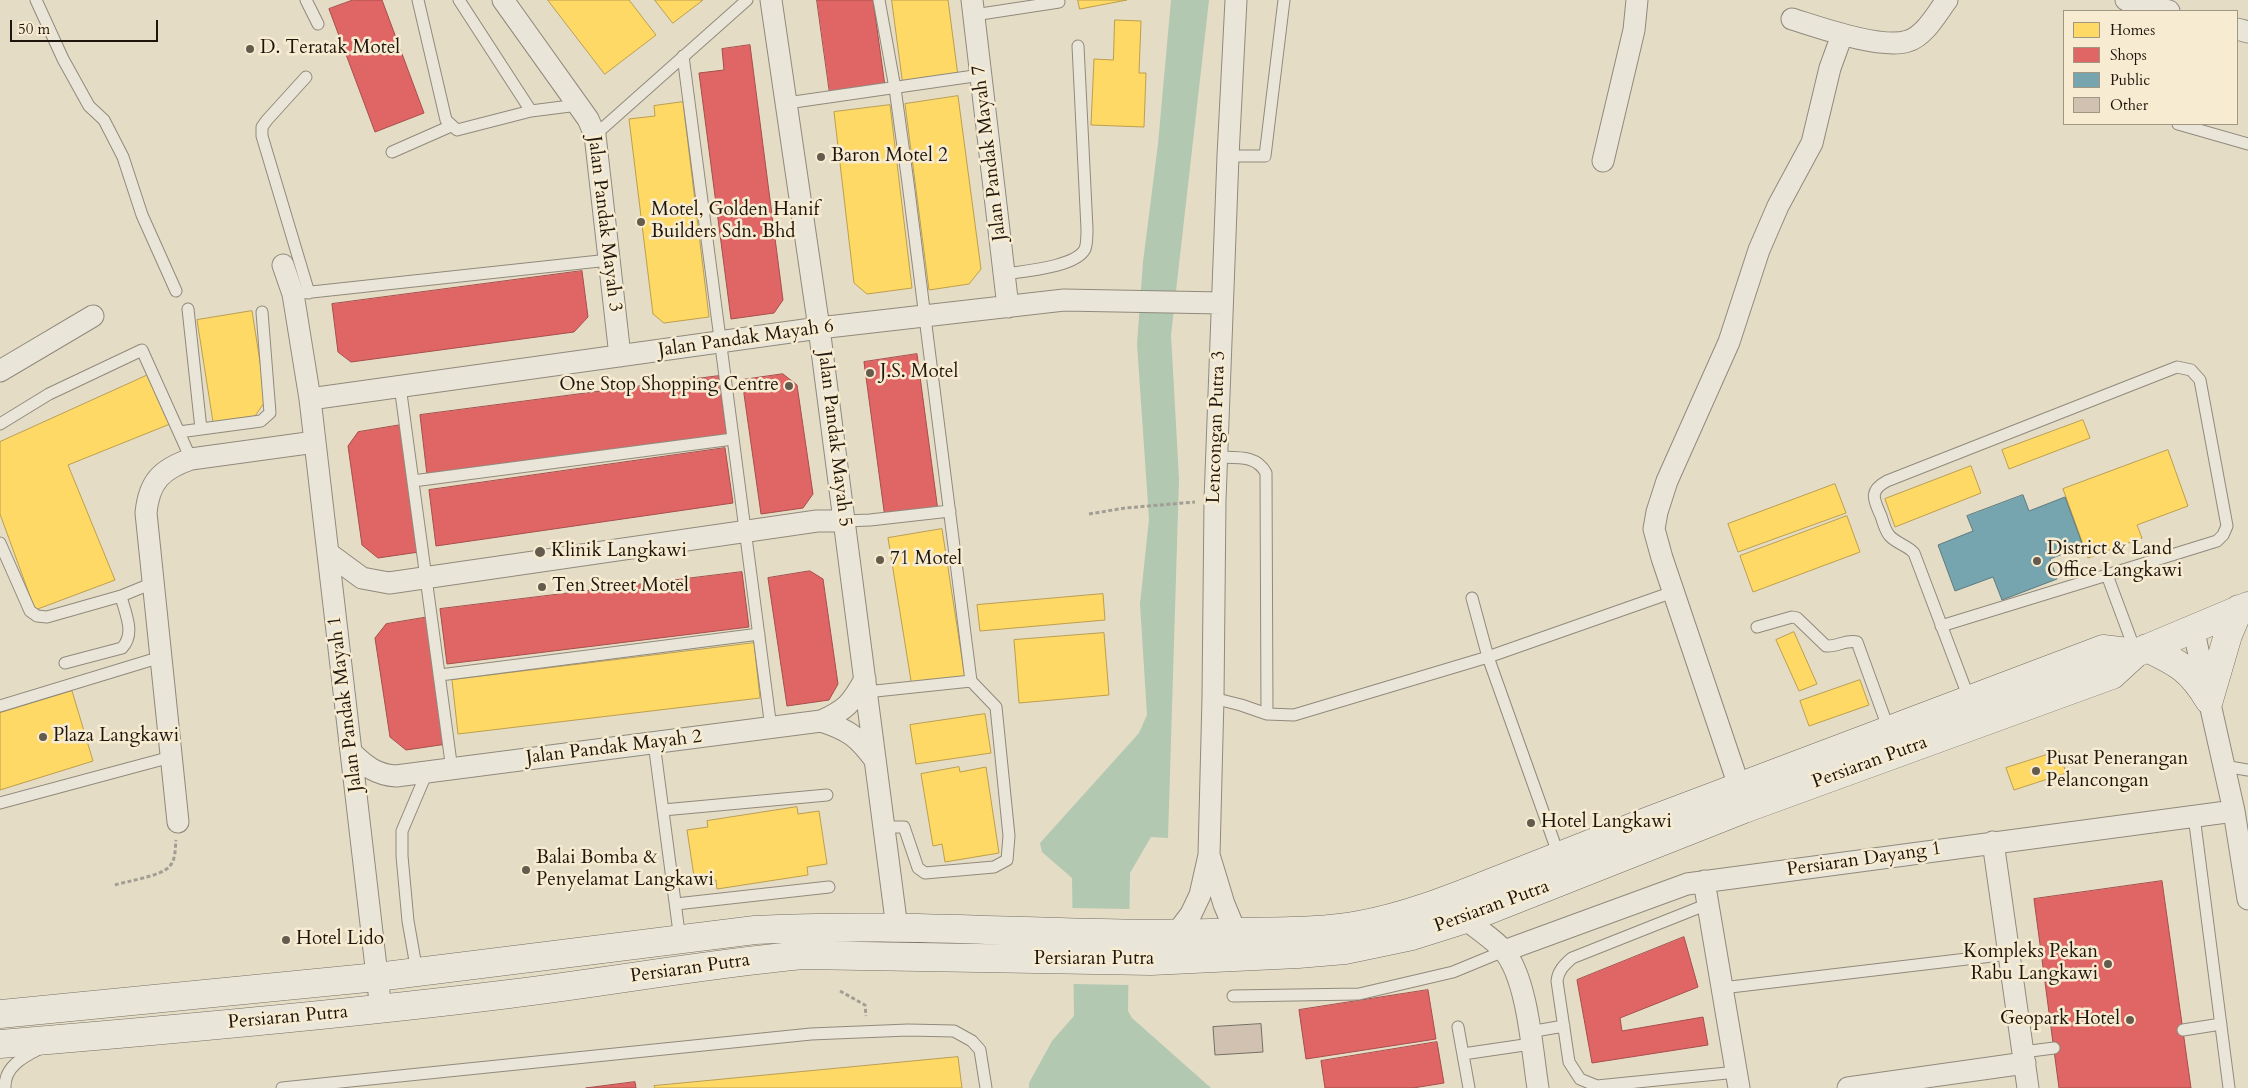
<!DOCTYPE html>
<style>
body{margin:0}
#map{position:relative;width:2248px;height:1088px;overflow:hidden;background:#e5dcc5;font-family:Cardo,serif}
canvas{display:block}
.legend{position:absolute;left:2063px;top:10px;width:175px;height:115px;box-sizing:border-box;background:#f7ecd1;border:1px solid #a09682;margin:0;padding:6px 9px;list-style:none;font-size:15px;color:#1e150c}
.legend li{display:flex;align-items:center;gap:10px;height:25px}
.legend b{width:25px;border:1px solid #a09682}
.scale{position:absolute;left:10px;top:20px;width:148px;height:22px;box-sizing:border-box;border:2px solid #1e150c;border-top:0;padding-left:6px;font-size:15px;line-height:18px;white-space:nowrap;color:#1e150c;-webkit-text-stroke:4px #f7ecd1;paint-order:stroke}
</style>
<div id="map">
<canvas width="2248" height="1088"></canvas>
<ul class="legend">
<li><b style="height:14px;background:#ffd966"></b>Homes</li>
<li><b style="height:14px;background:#e06666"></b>Shops</li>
<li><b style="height:14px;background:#76a5af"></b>Public</li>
<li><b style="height:14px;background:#d0c1b0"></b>Other</li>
</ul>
<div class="scale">50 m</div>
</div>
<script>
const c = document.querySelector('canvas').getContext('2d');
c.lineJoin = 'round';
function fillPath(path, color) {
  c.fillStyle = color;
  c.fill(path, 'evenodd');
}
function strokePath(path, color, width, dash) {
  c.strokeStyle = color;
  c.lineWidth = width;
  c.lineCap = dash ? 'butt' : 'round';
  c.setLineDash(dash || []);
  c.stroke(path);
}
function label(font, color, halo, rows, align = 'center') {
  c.font = font + ' Cardo,serif';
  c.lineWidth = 5;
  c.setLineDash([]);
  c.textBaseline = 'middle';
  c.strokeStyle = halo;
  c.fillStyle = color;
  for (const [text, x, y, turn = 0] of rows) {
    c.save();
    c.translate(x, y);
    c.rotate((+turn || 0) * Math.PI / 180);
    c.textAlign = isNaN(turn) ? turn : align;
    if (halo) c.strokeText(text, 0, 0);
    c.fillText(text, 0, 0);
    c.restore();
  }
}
const water = new Path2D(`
 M1171,0H1209L1171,335L1179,479L1168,838L1151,837L1130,873L1128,1011L1132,1018L1211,1088H1029V1083L1052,1041L1074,1016L1072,878L1042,852L1040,843L1139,733L1147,715L1140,604L1149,519L1137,344L1143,262L1158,144Z`);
const pier = new Path2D(`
 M1070,908L1132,909L1131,985L1071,984Z`);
const homes = new Path2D(`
 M548,0H629L656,35L605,74Z
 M655,0H703L673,23Z
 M892,0H948L958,76L903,83Z
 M1078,0H1127L1080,9Z
 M1115,20L1141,21L1139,73H1146L1144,127L1091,125L1094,59L1113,60Z
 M958,96L981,269L969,284L929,290L905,104Z
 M683,102L709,317L664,323L653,314L629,119L655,116L654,106Z
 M890,105L912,288L867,294L854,283L834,112Z
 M252,311L266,400L255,416L213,422L197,320Z
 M148,375L170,424L68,465L115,580L35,610L0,514V442Z
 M2083,420L2090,438L2009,469L2002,450Z
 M2168,450L2188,506L2137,525L2142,538L2088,558L2063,489Z
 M1971,466L1981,493L1895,527L1885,499Z
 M1835,484L1846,513L1738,552L1728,524Z
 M1847,516L1860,552L1753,592L1740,556Z
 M942,529L965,678L912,687L888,538Z
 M1103,594L1105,620L980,631L977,605Z
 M1794,632L1817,684L1799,691L1776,640Z
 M1104,633L1109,695L1019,703L1014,640Z
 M754,643L760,698L458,734L452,680Z
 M1860,680L1869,705L1809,726L1800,701Z
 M72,691L93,761L0,790V713Z
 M985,714L991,753L916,764L910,725Z
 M2059,751L2066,773L2014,790L2006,768Z
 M959,767L960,772L986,767L999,853L945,862L942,844L933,846L921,774Z
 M797,807L798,814L819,811L827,864L807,867L808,875L717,889L716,880L695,883L687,830L708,827L707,821Z
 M958,1057L962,1088H655L654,1086Z`);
const shops = new Path2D(`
 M353,0H382L424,113L375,132L329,9Z
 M817,0H873L885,86L830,94Z
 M750,45L783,300L774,313L731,319L699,73L724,70L722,49Z
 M582,271L588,317L574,332L351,362L338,352L332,304Z
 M917,354L938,511L885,518L864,362Z
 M783,374L797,385L813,494L803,508L761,514L742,380Z
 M719,376L727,436L427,475L420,415Z
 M401,425L419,552L378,558L362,545L348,446L358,432Z
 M725,448L733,503L436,546L429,490Z
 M810,571L823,579L838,684L829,700L787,706L768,578Z
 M742,572L749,627L447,664L440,609Z
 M429,617L447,744L406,750L390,737L375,638L386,624Z
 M2162,881L2191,1088H2059L2034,899Z
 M1684,937L1698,987L1620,1018L1622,1031L1703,1017L1708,1045L1592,1063L1577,980Z
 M1428,990L1436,1039L1306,1059L1299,1010Z
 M1437,1042L1444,1083L1413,1088H1325L1321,1061Z
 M635,1082L636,1088H586Z`);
const public = new Path2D(`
 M2023,495L2029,511L2065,497L2083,546L2050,559L2057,579L2002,600L1993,577L1955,591L1938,545L1973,531L1967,516Z`);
const building = new Path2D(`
 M1261,1024L1263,1052L1215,1055L1213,1027Z`);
const path = new Path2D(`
 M1089,514L1125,508L1195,502
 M115,885C127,881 161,876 169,867C176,860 175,849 176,840
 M840,991L865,1005L866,1016`);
const service = new Path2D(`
 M36,0L63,59L89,106L104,120L123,157L142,215L176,291
 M306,0L318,24
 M418,0L446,120L457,130L531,111L578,105
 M459,0L531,111
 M879,0L895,88L908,183L971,681L996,707L1009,836L1007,860L994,867L925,873L918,868L904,827H884
 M974,15L1059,2L1058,0
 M683,56L771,728
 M306,77L267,120L262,127V136L309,293
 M787,103L981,75
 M2178,124L2248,144
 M595,135L747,0
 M392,152L451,126
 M1228,156H1265L1284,0
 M1005,274C1024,271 1076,267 1085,249C1087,244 1087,235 1087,229L1078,46
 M293,294L609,260
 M188,309L201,429
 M400,386L452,770
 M0,424L49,394L142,350L191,459
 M179,432L261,421L270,413L262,312
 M1216,457C1235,458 1256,454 1266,473L1267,714
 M413,481L733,439
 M844,521L870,520L950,511
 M0,543L30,611L37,616L47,617L121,596L153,583
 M1472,598L1488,657L1559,856
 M1941,626L2107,575
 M1757,627L1792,617L1797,618L1826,646C1837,647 1847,639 1857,642L1889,730
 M65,663L122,648C136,633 125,614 121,596
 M440,675L759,634
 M866,692L971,681
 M1213,698L1241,705L1267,714L1294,715L1488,657L1673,592
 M1970,701L1914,553C1907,545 1895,543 1889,535C1885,530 1883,522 1881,516C1874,500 1868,491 1887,481L2177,367L2191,370L2200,380L2227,526L2223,535L2217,541L2107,575L2136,653
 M0,706L161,657
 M654,743L680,940
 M2224,766L2248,770
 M0,803L171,757
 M663,810L827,795
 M2194,816L2229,1088
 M676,904L829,887
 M1708,904L1572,958C1564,965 1558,971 1557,981L1569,1062L1580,1079L1597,1086L1737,1072
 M417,972L408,921L402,856V831L427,772
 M1722,988L2009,954
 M1233,996L1359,994L1453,972L1504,951
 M1458,1027L1469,1088
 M2183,1030L2221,1024
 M1529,1032L1564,1026
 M2023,1052L2054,1048
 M1463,1054L1531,1044
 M5,1088C4,1067 23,1057 39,1049
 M282,1088L811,1034L908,1030L954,1031L972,1041L980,1050L986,1088`);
const minor = new Path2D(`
 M503,0L588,119L595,135L620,356
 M771,0L819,328L897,928
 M972,0L1008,307
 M2126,0L2169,11
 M1792,19C1818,27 1882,50 1908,41C1925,36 1937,13 1947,0
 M2237,29L2248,32
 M1603,161L1634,30L1637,0
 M283,265L293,294L310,399L381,1010
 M0,371L93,316
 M310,399L819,328L1064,300L1221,303
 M328,553L362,578L389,583L817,521H844
 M2193,628L2234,811L2248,899
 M821,721C849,730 858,737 875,760
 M352,753C365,766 377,775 396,776L821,721C846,710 852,703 865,679
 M1739,786L1662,558L1654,529L1657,512L1667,481L1729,342L1759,250L1778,206L1812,143L1830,68L1842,35
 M178,822L146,513C149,481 162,469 191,459L315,442
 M1993,842L2028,1088
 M1210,858L1224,904L1236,933
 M1704,881L1739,1088
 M1466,919C1478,930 1494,939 1504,951C1528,980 1532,1051 1538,1088
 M1175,935L1191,914L1200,895L1209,855L1213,698L1215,500L1228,156L1236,0
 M1504,951L1687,884L2234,811
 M1848,1088L2025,1063`);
const secondary = new Path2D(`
 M2147,648C2179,663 2191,670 2209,700
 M2209,700L2228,635L2239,609
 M0,1014L377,977L755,930C917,921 1078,939 1240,932C1279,931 1320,932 1359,925C1405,917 1450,899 1493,882C1543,862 1593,843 1643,823C1796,764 1950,708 2103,649L2136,653
 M0,1044C170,1030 340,1015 509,994C608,982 705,964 803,955L1151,961L1298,954L1345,950L1412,936L1466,919L1744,809L2112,675L2136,653L2248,606`);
const markers = [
 [250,49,5,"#645b4d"],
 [821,157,5,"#645b4d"],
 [641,222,5,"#645b4d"],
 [870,373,5,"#645b4d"],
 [789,386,5,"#645b4d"],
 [540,552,6,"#645b4d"],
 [880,560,5,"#645b4d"],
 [2037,561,5,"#645b4d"],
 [542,587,5,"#645b4d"],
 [43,737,5,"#645b4d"],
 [2036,771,5,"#645b4d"],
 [1531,823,5,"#645b4d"],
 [526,870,5,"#645b4d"],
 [286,940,5,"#645b4d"],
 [2108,964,5,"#645b4d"],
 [2130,1020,5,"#645b4d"]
];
const poiNames = [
 ["D. Teratak Motel",260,49],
 ["Baron Motel 2",831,157],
 ["Motel, Golden Hanif",651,211],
 ["Builders Sdn. Bhd",651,233],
 ["J.S. Motel",880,373],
 ["One Stop Shopping Centre",779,386,"right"],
 ["District & Land",2047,550],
 ["Office Langkawi",2047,572],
 ["Klinik Langkawi",551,552],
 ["71 Motel",890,560],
 ["Ten Street Motel",552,587],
 ["Plaza Langkawi",53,737],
 ["Pusat Penerangan",2046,760],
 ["Pelancongan",2046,782],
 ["Hotel Langkawi",1541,823],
 ["Balai Bomba &",536,859],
 ["Penyelamat Langkawi",536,881],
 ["Hotel Lido",296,940],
 ["Kompleks Pekan",2098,953,"right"],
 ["Rabu Langkawi",2098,975,"right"],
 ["Geopark Hotel",2120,1020,"right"]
];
const streetNames = [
 ["Jalan Pandak Mayah 7",990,153,-97],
 ["Jalan Pandak Mayah 3",604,224,83],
 ["Jalan Pandak Mayah 6",746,339,-8],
 ["Lencongan Putra 3",1217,427,-88],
 ["Jalan Pandak Mayah 5",834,439,83],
 ["Jalan Pandak Mayah 1",346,704,-97],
 ["Jalan Pandak Mayah 2",614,748,-7],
 ["Persiaran Putra",1870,763,-20],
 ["Persiaran Dayang 1",1864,860,-8],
 ["Persiaran Putra",1492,907,-20],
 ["Persiaran Putra",1094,960],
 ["Persiaran Putra",690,969,-8],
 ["Persiaran Putra",288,1018,-5]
];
fillPath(water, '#b2c8b1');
fillPath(pier, '#e5dcc5');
fillPath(homes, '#ffd966');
strokePath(homes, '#bc9e4b', 1);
fillPath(shops, '#e06666');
strokePath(shops, '#a64e4b', 1);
fillPath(public, '#76a5af');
strokePath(public, '#5c7a7e', 1);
fillPath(building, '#d0c1b0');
strokePath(building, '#746f63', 1);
strokePath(service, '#908a7c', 13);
strokePath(minor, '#908a7c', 23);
strokePath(secondary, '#746f63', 29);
strokePath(path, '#a29e95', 3, [4, 2.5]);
strokePath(service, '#eae5d9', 11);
strokePath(minor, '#eae5d9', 21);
strokePath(secondary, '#eae5d9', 28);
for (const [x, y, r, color] of markers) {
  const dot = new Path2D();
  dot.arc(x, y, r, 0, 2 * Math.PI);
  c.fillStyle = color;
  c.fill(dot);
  strokePath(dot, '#f7ecd1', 2);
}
label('19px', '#1e150c', '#f7ecd1', poiNames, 'left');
label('19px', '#1e150c', '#f7ecd1', streetNames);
</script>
